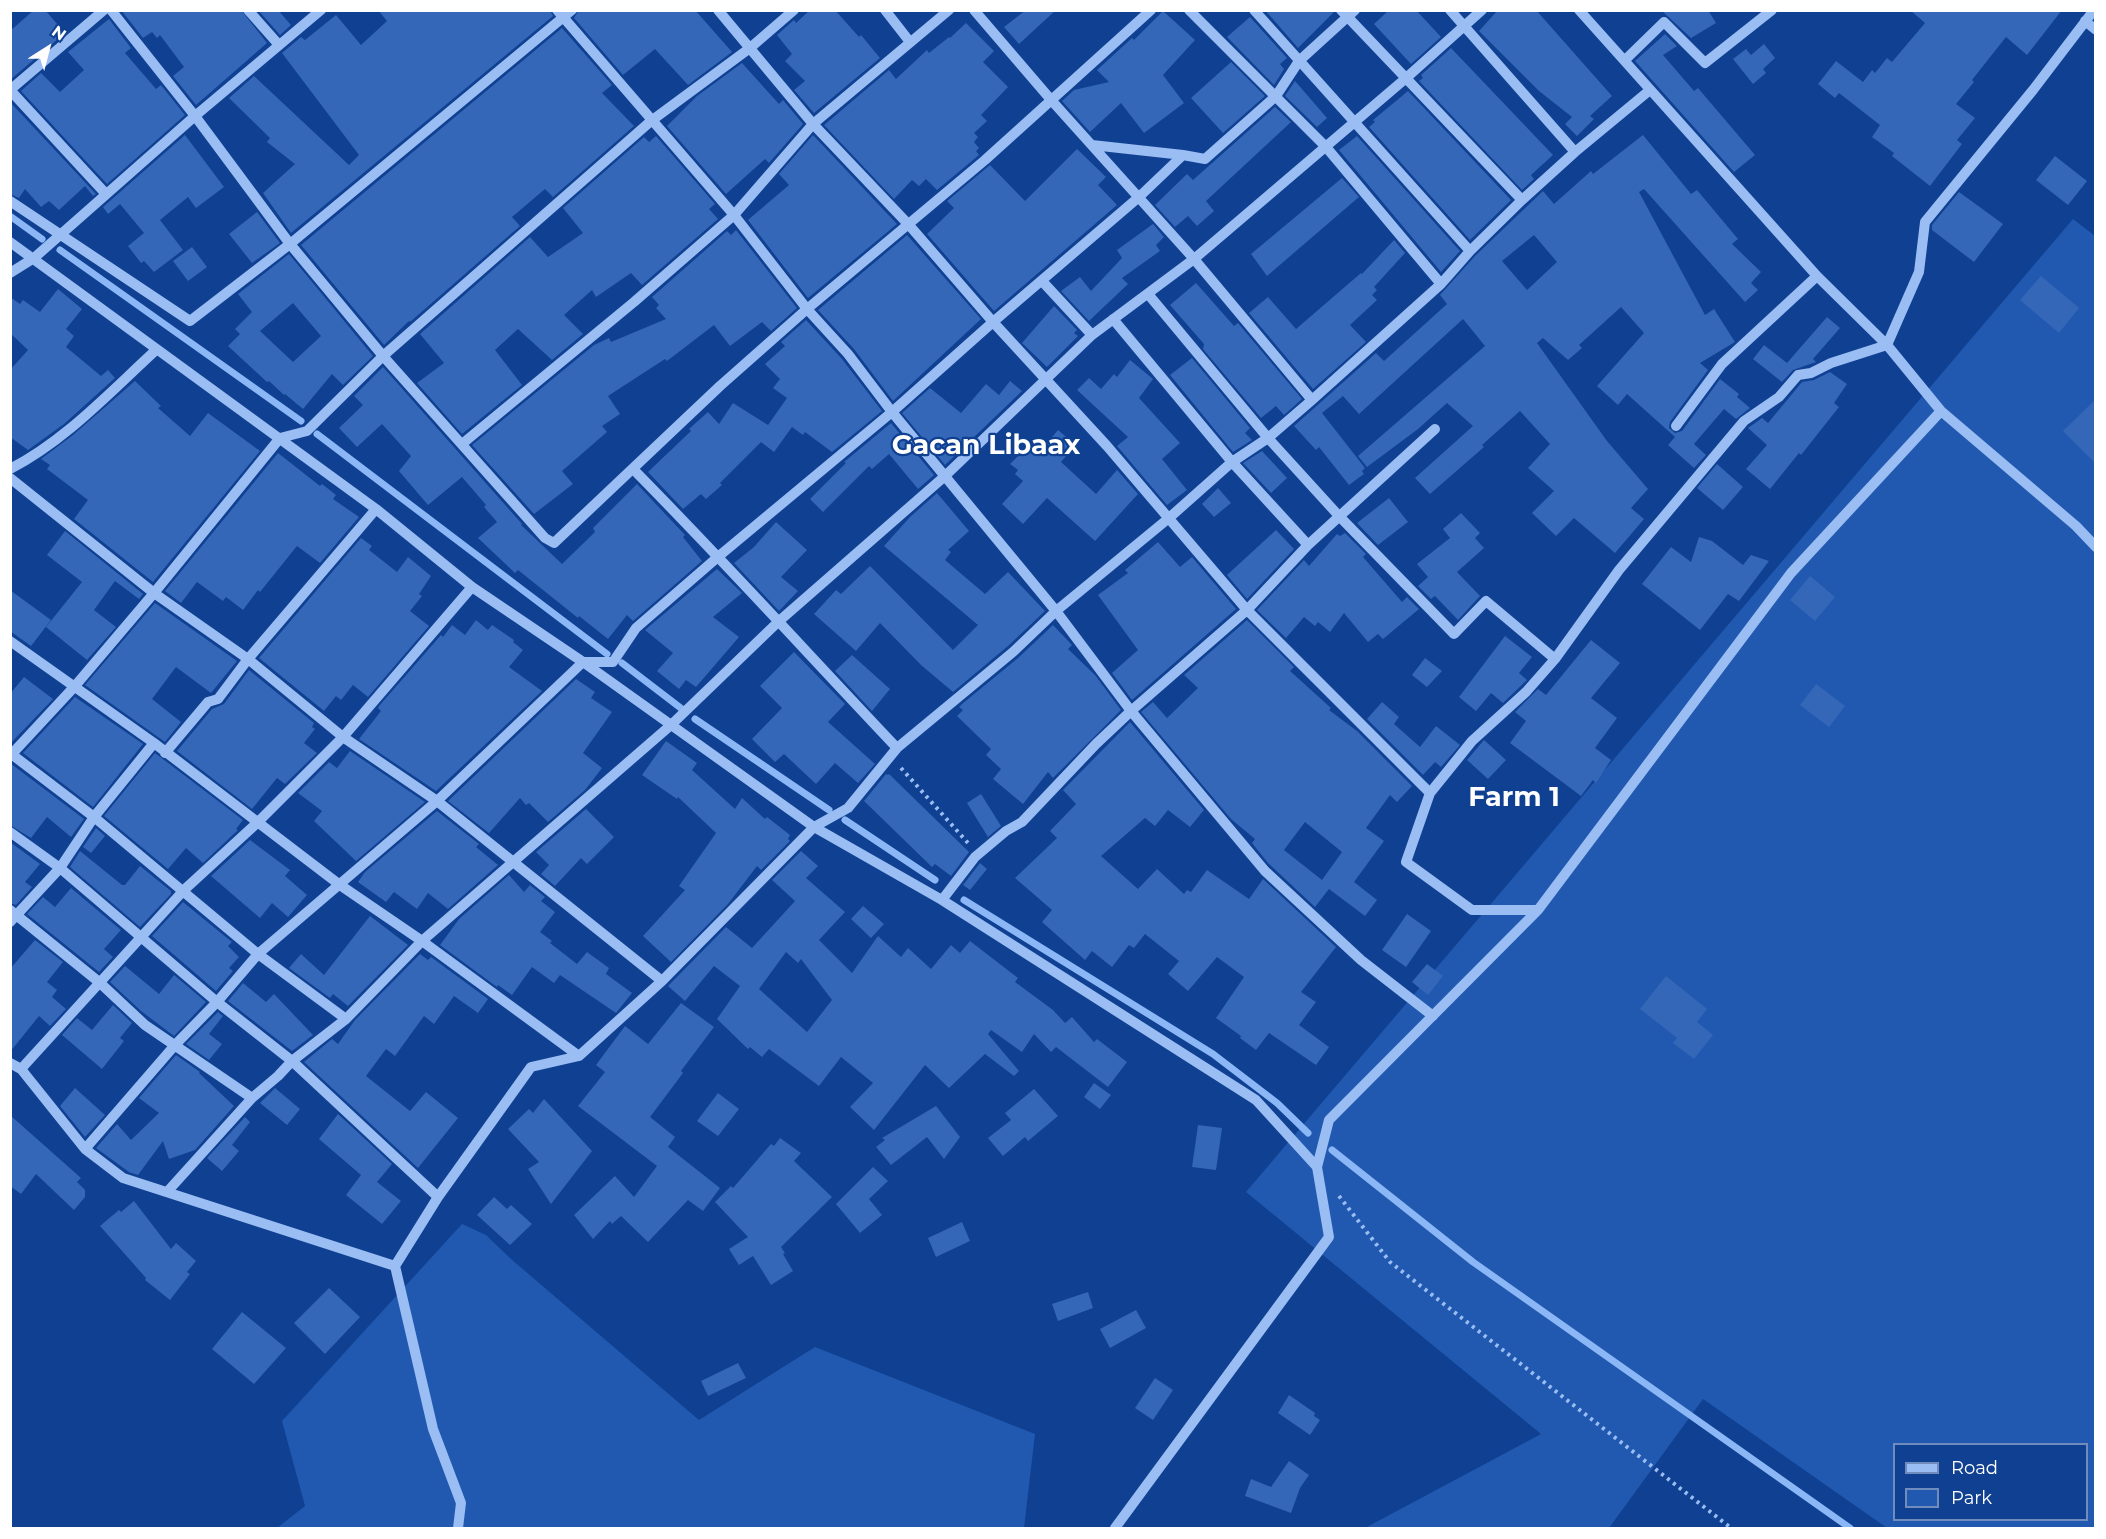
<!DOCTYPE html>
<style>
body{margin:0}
#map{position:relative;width:2106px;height:1539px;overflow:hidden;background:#0f4091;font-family:Montserrat,sans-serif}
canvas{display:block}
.frame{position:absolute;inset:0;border:12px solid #fff;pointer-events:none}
.legend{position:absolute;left:1893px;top:1443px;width:195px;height:78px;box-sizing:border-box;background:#0f4091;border:2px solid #6f8cbd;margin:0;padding:8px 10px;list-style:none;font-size:18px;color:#fff}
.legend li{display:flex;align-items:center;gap:12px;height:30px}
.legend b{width:30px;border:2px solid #6f8cbd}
.north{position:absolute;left:18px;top:18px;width:60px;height:60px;-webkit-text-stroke:4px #0f4091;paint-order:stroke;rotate:36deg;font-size:16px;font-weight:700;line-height:24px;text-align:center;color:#fff}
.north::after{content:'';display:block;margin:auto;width:21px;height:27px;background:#fff;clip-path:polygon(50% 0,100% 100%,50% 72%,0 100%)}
</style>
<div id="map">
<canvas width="2106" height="1539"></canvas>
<div class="frame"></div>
<ul class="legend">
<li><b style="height:8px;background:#9abdf3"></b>Road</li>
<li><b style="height:16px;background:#2159b0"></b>Park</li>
</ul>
<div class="north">N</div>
</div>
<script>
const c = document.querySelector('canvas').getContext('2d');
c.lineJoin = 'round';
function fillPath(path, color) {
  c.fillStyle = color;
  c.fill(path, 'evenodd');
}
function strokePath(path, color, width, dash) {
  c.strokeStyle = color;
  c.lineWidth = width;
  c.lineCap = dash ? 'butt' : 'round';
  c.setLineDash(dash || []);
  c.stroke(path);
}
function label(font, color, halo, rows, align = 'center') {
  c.font = font + ' Montserrat,sans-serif';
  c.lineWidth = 4.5;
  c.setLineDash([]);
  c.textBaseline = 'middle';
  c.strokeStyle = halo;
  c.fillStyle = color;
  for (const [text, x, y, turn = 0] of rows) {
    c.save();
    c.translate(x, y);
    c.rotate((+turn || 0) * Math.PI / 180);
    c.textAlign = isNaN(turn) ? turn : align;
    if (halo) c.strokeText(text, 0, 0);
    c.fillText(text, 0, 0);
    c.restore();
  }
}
const green = new Path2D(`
 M2073,219L2095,236V1528H1887L1703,1399L1609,1528H1365L1541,1434L1246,1192ZM1894,1444H2086V1520H1894Z
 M462,1224L486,1235L511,1259L699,1420L815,1347L1035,1434L1024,1528H277L305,1506L282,1421Z`);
const stream = new Path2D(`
 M10,216L42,239
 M60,250L301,421
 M317,434L607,654
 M622,663L682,709
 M695,719L829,810
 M845,820L935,880
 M964,900L1213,1054L1277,1103L1308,1133
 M1332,1150L1473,1262L1850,1528`);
const building = new Path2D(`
 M34,10H45L65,33L10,80V31Z
 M121,10H241L267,43L196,105L173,76L184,67L160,35L157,38L152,32L143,38Z
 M258,10H278L291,25L280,35Z
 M378,10H550L553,16L291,233L263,193L295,164L267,142L270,138L229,98L254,76L349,165L359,155L282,53L301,37L305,40L336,15L361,45L387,21Z
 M579,10H695L732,52L688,85L655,49L623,75L574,18Z
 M810,10H835L859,37L861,35L880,58L814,113L794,90L805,81L785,61L792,54L777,35L794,20L796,23Z
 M1026,10H1056L1019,44L1004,27Z
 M1265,10H1334V12L1298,48Z
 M1389,10H1416L1441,37L1411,64L1374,24Z
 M1498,10H1536L1612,96L1590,116L1594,119L1577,136L1565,124L1572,117L1539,91L1479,31Z
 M1661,10H1708L1716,23L1691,38Z
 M1910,10H2062L2027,55L2006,37L1972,80L1974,82L1956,104L1975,118L1957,140L1962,144L1930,186L1892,156L1894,153L1872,137L1880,125L1839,93L1835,98L1818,84L1836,61L1863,82L1872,70L1875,73L1887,58L1892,62L1925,23Z
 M1163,11L1195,40L1163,75L1184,103L1144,133L1121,103L1090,132L1062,101L1074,90L1109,82L1097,70L1132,38L1134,40Z
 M1250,17L1287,58L1280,64L1284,69L1274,85L1227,37Z
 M109,19L131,48L125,53L156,89L161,85L185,115L107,184L21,91L41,73L60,92L84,70L68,52Z
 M966,23L994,51L983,62L1008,87L981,115L987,121L974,133L978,137L974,142L979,148L976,151L979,155L937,190L926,179L919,186L912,180L894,199L824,125L889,70L896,79L927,50L929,53L949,37L950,38Z
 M562,28L612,85L602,93L634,126L553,197L545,189L512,217L520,226L410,322L409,321L384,345L301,245Z
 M1665,34L1677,46L1663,55L1694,91L1698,88L1755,155L1734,172L1635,61Z
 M1764,44L1775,58L1763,69L1766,73L1753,84L1733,59L1746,49L1751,55Z
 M1451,48L1553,155L1531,175L1534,179L1522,190L1419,81L1423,78L1421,75Z
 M1231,62L1265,96L1223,133L1191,98Z
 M742,63L779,104L783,100L803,124L769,163L765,159L726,194L667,126L697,96Z
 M1295,81L1327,118L1317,127L1285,96Z
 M1408,91L1511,200L1470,240L1369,127L1375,122L1373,120Z
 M10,102L96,194L93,196L85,186L59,210L49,201L41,207L25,189L19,198L10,194Z
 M1275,107L1291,122L1206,201L1214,211L1197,226L1188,216L1175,227L1155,205L1187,174L1193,180Z
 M185,135L224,187L196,208L188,197L160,220L183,250L154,272L144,261L141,263L128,246L144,233L120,204L108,214L103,207Z
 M813,135L897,224L808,298L748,220L789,185L779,174Z
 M1643,135L1691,194L1697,190L1738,239L1732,244L1761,272L1751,283L1758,290L1745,302L1644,189L1639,192L1705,315L1714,309L1735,342L1700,363L1708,370L1670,422L1669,428L1675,433L1682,431L1720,379L1739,394L1737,397L1750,408L1736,419L1724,409L1694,444L1706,455L1694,468L1668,445L1675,437L1627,394L1618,405L1597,386L1644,333L1621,307L1579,345L1582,348L1568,360L1543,338L1537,343L1607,441L1648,489L1631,508L1644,519L1615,553L1574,518L1556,536L1532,513L1554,491L1528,468L1550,444L1520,411L1482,445L1484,447L1430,494L1415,478L1473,426L1447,403L1418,429L1367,467L1358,456L1485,346L1463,319L1359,414L1343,396L1322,413L1365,468L1362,471L1364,474L1349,485L1319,447L1316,450L1294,426L1376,353L1384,361L1447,304L1440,295L1475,256L1543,191L1554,204L1591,171L1593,174ZM1534,235L1557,262L1527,290L1502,261Z
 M656,136L715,204L709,209L718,219L642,285L631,273L596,297L592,290L564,315L583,334L552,360L518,329L495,350L522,385L462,434L417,383L444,363L420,334L530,237L548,257L583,233L563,208L644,137L649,142Z
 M1357,136L1460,251L1441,272L1339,150Z
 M1077,149L1106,177L1098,185L1117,205L994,311L927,234L954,208L947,201L990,165L1025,201Z
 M2055,156L2087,181L2068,205L2036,180Z
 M1342,178L1359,197L1267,276L1251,254Z
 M1959,192L2003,224L1974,262L1932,230V225Z
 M257,212L280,243L252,263L229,234Z
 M1153,224L1164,237L1156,245L1160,251L1122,278L1128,284L1089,321L1061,291L1080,277L1091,291L1122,258L1117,250Z
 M736,230L797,308L771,331L762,322L730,346L714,325L667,361L665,359L608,396L620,414L602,426L607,432L562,471L573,484L534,514L472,445L594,345L609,338L611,342L666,319L656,308L659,305L652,297L727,231L731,235Z
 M907,235L981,319L893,401L854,349L818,310Z
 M1394,240L1405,253L1374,287L1377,290L1372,295L1377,300L1350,325L1366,342L1313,389L1249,313L1268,297L1296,329L1361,273L1362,274Z
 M192,247L207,267L188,281L173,261Z
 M289,254L373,356L343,385L332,374L303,409L285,394L284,395L269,381L267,382L228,346L240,334L235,329L252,312L238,294ZM293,303L321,336L293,362L260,331Z
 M2041,276L2079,308L2059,333L2020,300Z
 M1196,283L1234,326L1238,323L1302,399L1284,415L1276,406L1261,418L1203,349L1204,344L1170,305Z
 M58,289L82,309L66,329L74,336L66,347L101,376L108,370L115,378L64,424L28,450L10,437V370L28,350L10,333V297L20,304L23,300L40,312Z
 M1054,306L1077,330L1074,333L1078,336L1047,367L1022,343Z
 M1827,317L1840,328L1813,359L1816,362L1793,370L1782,382L1753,359L1764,345L1787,363Z
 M806,320L842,359L882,411L832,452L805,432L803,435L792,427L774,452L761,442L720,483L722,485L706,499L701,494L683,509L648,472L691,431L689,429L708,412L719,424L733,403L768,425L787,398L773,388L780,379L765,364L785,346L781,342Z
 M1192,358L1250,428L1245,433L1252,440L1233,452L1170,375Z
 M1130,360L1153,379L1139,398L1180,443L1162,459L1187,490L1167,505L1117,446L1128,437L1077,390L1089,378L1101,389L1114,374L1117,377Z
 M383,367L522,524L521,525L562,564L595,532L593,528L637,484L685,535L683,537L702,561L633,621L627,615L608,639L579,616L578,618L518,570L515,573L478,538L497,522L484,507L486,505L462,477L428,505L399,471L411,456L382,424L357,447L339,428L363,405L354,396Z
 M1830,372L1847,384L1834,403L1839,407L1801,455L1799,453L1770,489L1746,469L1767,445L1748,428L1762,418L1768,423L1802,382L1814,380Z
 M135,381L161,406L158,408L190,436L208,413L260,451L153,582L74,519L88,500L47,469L50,465L41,459L73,435Z
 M1010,381L1022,391L945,465L902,413L930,388L961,413L986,384L999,395Z
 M2096,399V464L2063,431Z
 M891,423L934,475L918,489L889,454L872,469L869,466L823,512L810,499L846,463L844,462Z
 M1058,430L1076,445L1061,462L1096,494L1117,470L1138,494L1095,541L1047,498L1023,524L1002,504L1023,481L1015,474L1018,470L1010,464L1022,452L1024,454L1034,442L1042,449Z
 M1262,451L1287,478L1271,493L1243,463Z
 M278,453L320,486L322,484L336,495L333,499L359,517L320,563L297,546L260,592L258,590L243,610L226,597L223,601L197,582L181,603L165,591Z
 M1717,464L1743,487L1723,510L1697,488Z
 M1218,488L1231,503L1214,517L1202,504Z
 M937,493L969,531L948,550L951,552L945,560L985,594L1008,572L1045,611L1008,646L953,692L921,665L880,623L856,651L814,614L836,590L841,594L870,566L953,650L978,625L884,546L910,517Z
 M1389,498L1408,522L1378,545L1357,523Z
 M1461,513L1480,533L1475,538L1484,548L1457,572L1480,596L1458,620L1435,596L1431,599L1418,586L1428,577L1417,564L1450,538L1443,529Z
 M776,522L807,550L781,577L798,591L779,611L734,563L754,547Z
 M1276,530L1294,549L1247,599L1227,575Z
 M65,531L143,594L139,599L115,581L94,610L116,627L87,660L46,627L82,582L47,555Z
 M1345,533L1366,554L1363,557L1402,602L1407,597L1419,609L1383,639L1378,634L1368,642L1344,613L1330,632L1318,622L1315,626L1304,617L1286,638L1257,610L1304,560L1309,566L1337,534L1340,536Z
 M1699,537L1712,541L1743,565L1751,555L1769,561L1739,601L1728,594L1700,630L1642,584L1671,547L1691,562Z
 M361,538L372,546L369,550L397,572L408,557L431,576L419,594L422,596L410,611L429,626L368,697L353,685L341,700L336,696L324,711L259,658Z
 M1158,542L1180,567L1192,557L1236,609L1132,700L1112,673L1138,650L1098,595L1128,573L1125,570Z
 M717,569L742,593L713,617L739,637L696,687L686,680L679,689L657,671L673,653L645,630Z
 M1810,576L1835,597L1815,621L1790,600Z
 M10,590L51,620L31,646L10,631Z
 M155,603L237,661L211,693L176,667L152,699L181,722L165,742L85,685Z
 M476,620L488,630L492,625L514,640L513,642L523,650L509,667L542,691L436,791L359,739L381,711L378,708L379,706L441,635L443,637L452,625L465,635Z
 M1247,620L1294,667L1290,671L1331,708L1329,710L1357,731L1412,786L1397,802L1390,795L1366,828L1384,841L1354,882L1377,900L1365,916L1329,889L1315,907L1268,863L1252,843L1255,839L1231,819L1141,712L1153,702L1167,718L1198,688L1184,675ZM1305,822L1342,852L1322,880L1284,850Z
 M1053,625L1072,645L1068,649L1095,675L1121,710L1053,778L1048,772L1023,804L993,779L1001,769L986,755L991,749L957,716L963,710L959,707L962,704L1018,658Z
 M1505,636L1532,657L1519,673L1527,680L1503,703L1491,693L1476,711L1459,697Z
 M1591,640L1620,663L1591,698L1617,718L1595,748L1611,760L1596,783L1593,780L1581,796L1510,743L1526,721L1515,712L1538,689L1546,695Z
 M794,652L845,704L828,722L875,764L858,783L835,763L816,784L784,754L775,762L752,739L782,708L760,686Z
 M852,655L890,689L872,711L835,671Z
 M1425,658L1442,671L1427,687L1412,675Z
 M249,670L314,723L312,727L315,729L304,743L317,753L285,784L277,778L252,809L177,751L212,709L224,704Z
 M24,677L53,699L10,744V694Z
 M576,679L595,692L591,698L612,712L583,753L602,768L585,790L548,822L529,803L526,805L520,798L489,833L448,801Z
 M1816,684L1845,706L1829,727L1800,705Z
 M75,697L143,744L93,807L23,753Z
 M1382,702L1399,717L1394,724L1420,747L1436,726L1460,745L1441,767L1435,762L1423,775L1367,719Z
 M1130,722L1204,810L1190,827L1168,810L1155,826L1145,818L1101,856L1138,889L1157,869L1184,894L1187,890L1191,892L1207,870L1249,899L1263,879L1336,947L1301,992L1316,1002L1299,1025L1329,1047L1316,1065L1269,1033L1256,1050L1240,1038L1241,1036L1216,1018L1244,977L1217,957L1188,991L1168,974L1179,961L1145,934L1134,948L1129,945L1112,967L1092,951L1085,960L1042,922L1052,910L1015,878L1057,838L1050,831L1076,804L1063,790Z
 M1484,740L1506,760L1488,779L1467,760Z
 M666,741L697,763L692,770L735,809L742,798L765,819L767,817L790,835L788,839L790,841L761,870L757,866L728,904L671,962L643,936L685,890L679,886L716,833L678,797L677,799L642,775Z
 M350,751L425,802L356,861L314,821L322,811L298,793L329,762L337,768Z
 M155,753L243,820L236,829L238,830L203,863L186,848L168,869L104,816Z
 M10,763L84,819L71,837L47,817L31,838L10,825Z
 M886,774L888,775L889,774L969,852L951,876L935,864L932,867L864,801Z
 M981,794L1001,826L988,837L967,803Z
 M586,809L614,837L587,864L581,858L555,886L541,874L549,865L536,852Z
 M437,811L479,844L476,847L498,865L448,909L428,893L417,909L394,892L386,902L358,882L365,872Z
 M96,828L105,836L91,853L83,847Z
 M250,840L290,870L285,876L307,895L288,917L272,903L260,918L211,876Z
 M10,842L40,864L25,882L32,887L16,905L10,903Z
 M80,851L122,885H125L140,866L171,891V894L140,927L70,867Z
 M801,851L818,866L806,878L845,912L819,940L852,973L878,936L901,957L908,948L931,969L951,945L960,953L970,941L1018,978L1015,982L1053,1010L1065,1023L1072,1017L1094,1042L1097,1039L1127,1062L1108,1087L1056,1047L1051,1052L1034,1034L1022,1052L991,1030L988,1034L1019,1071L1014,1076L985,1054L949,1088L925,1065L874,1130L850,1107L873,1083L841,1057L819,1086L769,1049L762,1057L750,1047L748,1049L717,1019L740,986L714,966L685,1001L668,986L726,927L752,948L795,901L772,880ZM786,952L798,963L801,959L832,1000L807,1032L759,989Z
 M980,863L987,869L970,890L963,885Z
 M509,875L524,892L530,885L545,897L541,901L555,912L540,932L552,941L550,943L577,964L587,952L609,968L606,974L632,993L616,1013L560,975L554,983L532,967L512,995L498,985L497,987L440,945L459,919Z
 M71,888L121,930L104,949L113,957L99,972L27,914L43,897L55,907Z
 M183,902L232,942L228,946L239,957L229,968L233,971L216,991L152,936Z
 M863,906L884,924L871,938L851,919Z
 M1407,914L1431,931L1406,967L1382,950Z
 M370,916L408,945L348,1006L333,994L330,998L289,968L301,954L324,975Z
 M35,940L63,962L47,982L57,990L52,997L66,1009L50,1026L39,1016L10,1052V969Z
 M420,954L428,960L431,957L488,999L478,1013L454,996L434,1024L424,1016L395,1056L386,1049L366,1076L410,1111L426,1092L458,1118L418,1168L304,1062L332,1039L338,1044L355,1020Z
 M1427,964L1443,976L1428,995L1412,982Z
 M125,966L159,994L174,975L206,1002L174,1036L141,1011L110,982Z
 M1666,976L1707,1009L1697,1022L1713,1035L1694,1059L1673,1043L1677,1038L1640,1009Z
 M243,983L266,1002L274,994L313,1035L292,1051L228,1001Z
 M681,1003L714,1027L681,1071L683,1073L650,1117L675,1137L668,1147L720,1188L703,1211L688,1200L648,1242L621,1216L612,1224L610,1221L593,1239L574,1215L615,1176L634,1197L657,1166L578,1106L605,1072L596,1065L625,1026L648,1044Z
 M113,1005L132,1023L120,1038L124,1041L102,1069L62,1035L77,1018L92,1030Z
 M218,1012L223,1016L209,1034L222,1044L209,1060L186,1044Z
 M176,1055L200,1072L199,1073L234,1106L195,1150L169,1159L163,1141L138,1175L129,1172L96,1148L117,1124L131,1140L159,1113L139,1098Z
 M1094,1083L1111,1095L1100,1109L1084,1097Z
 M75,1088L105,1115L85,1137L60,1106Z
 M275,1088L300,1109L287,1125L260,1103Z
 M1034,1089L1058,1116L1028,1141L1025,1137L1003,1156L988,1138L1011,1120L1005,1113Z
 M718,1093L739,1109L718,1136L697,1121Z
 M544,1099L592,1151L551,1204L528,1169L539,1162L508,1129L529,1109L533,1113Z
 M936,1106L960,1137L944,1159L927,1137L891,1165L876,1147L885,1140L882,1138Z
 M338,1114L392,1164L377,1182L401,1201L382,1224L346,1195L361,1175L319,1139Z
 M10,1115L81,1178L77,1182L85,1190V1197L74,1210L36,1174L21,1194L10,1186Z
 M245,1117L250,1122L232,1145L239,1151L222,1171L207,1158Z
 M1198,1125L1222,1128L1216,1170L1192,1167Z
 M780,1138L801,1153L794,1161L832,1197L781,1247L785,1253L783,1254L793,1271L771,1285L753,1256L739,1265L729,1249L748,1237L715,1202L731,1186L733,1188L771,1144L774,1146Z
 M873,1167L888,1181L869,1199L882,1215L860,1233L836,1204Z
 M494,1197L507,1209L511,1205L532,1224L510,1245L477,1215Z
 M134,1201L171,1249L176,1243L196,1261L187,1272L190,1274L170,1300L145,1280L146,1278L100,1226L119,1210L121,1212Z
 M962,1222L970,1241L936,1257L928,1238Z
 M329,1288L360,1317L325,1354L294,1323Z
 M1088,1292L1093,1308L1058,1321L1052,1304Z
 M1136,1310L1146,1328L1110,1348L1100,1329Z
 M242,1312L286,1348L254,1384L212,1349Z
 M738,1363L746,1378L708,1396L701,1381Z
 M1155,1378L1173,1390L1153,1420L1135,1408Z
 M1289,1395L1315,1413L1314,1416L1320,1420L1310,1435L1278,1413Z
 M1289,1461L1309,1475L1300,1488L1291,1513L1245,1496L1251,1479L1271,1487Z`);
const path = new Path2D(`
 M901,768L968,843
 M1339,1196L1390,1262L1731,1528`);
const minor = new Path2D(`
 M111,10L195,116L290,244L383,356L545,538L554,543L720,386L807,309L985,160L1151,10
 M248,10L279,45
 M557,10L734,215L807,309L848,354L892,412L1056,611L1131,711L1265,871L1361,960L1433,1016
 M718,10L813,124L909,225L993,322L1107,446L1247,610L1430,793
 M885,10L910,42
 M974,10L1052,101L1194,259L1312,400
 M1189,10L1326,147L1441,284
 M1254,10L1470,251
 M1341,10L1522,200
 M1450,10L1575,152
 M1579,10L1817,276L1887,345L1941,411L2076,526L2096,547
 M2085,21L2096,30
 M1625,60L1664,22L1705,63L1772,10
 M10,90L106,194
 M10,90L104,10
 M1092,145L1183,155
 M10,201L190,321L290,244L572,10
 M10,242L376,509L472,587L583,662L814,827L942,900L1256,1100L1317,1167L1329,1120L1538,910L1791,573L1941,411
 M10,273L34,258L195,116L321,10
 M1042,281L1092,335
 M1148,294L1268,438L1339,516L1454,634L1486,601L1555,659
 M1113,319L1232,462L1308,545
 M1676,426L1722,364L1817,276
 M462,444L634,302L734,215L813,124L949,10
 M10,469C66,440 110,392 156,350
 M633,469C723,560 809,655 897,748
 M10,478L154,593L248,659L343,737L437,801L662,981
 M10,641L154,743L340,885L422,941L579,1056
 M10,753L94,817L258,954L346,1019
 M165,753L208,702L218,699L248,659L376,509
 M10,756L75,686L154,593L280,438L307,431L383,356L651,121L750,48L794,10
 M10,832L60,868L217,1002L292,1061L438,1197
 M942,900L975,857L1006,831L1022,822L1096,744L1131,711L1247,610L1308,545L1435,429
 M10,910L99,982L145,1025L252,1098
 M1538,910H1472L1406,862L1430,793L1472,741L1526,692L1555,659L1619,570L1744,421L1779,397L1798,375L1811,373L1831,363L1887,345L1919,272L1925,222L2033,90L2094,10
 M10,922L60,868L94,817L154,743
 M10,1063L21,1069L85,1149L123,1178L395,1266
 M21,1069L184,890L257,823L343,737L472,587
 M85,1149L175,1045L217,1002L258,954L437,801L583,662H613L636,628L719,556L892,412L993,322L1139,197L1183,155L1205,159L1276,96L1299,61L1355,10
 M167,1192L252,1098L278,1076L292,1061L346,1019L422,941L671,725L778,622L945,476L1092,335L1194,259L1405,79L1482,10
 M458,1528L461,1503L433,1429L395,1266L438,1197L531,1067L579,1056L662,981L814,827L848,808L897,748L1013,652L1056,611L1169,518L1232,462L1268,438L1312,400L1441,284L1470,251L1522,200L1575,152L1650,90
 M1115,1528L1329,1237L1317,1167`);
const districtNames = [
 ["Gacan Libaax",986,446],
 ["Farm 1",1514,798]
];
fillPath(green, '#2159b0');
strokePath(stream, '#8bb7f7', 7);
fillPath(building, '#3467b8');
strokePath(path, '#9abdf3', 4, [3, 4.5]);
strokePath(minor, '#9abdf3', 10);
label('bold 27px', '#fff', '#0f4091', districtNames);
</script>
